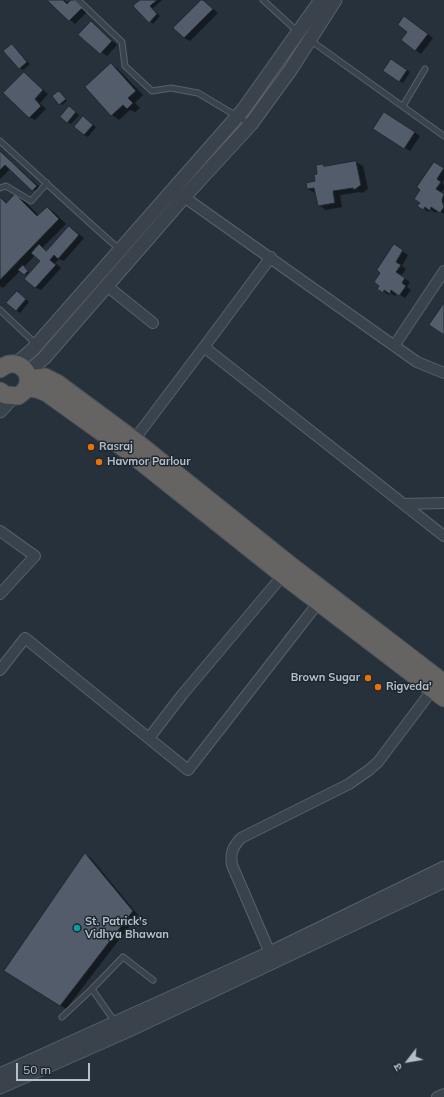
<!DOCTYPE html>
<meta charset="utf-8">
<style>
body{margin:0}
#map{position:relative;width:444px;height:1097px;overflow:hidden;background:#26313c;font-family:Mulish,"Noto Sans Devanagari",sans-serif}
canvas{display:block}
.north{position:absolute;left:388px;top:1041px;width:40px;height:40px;-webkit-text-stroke:3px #1f2831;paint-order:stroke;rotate:239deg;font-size:11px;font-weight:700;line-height:16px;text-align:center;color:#b6bec7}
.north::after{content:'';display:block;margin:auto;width:14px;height:18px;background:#b6bec7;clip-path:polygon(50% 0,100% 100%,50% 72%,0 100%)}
.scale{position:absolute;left:16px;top:1063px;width:74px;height:18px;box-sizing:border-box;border:2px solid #b6bec7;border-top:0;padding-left:5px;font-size:12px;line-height:14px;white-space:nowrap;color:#b6bec7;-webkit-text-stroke:3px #1f2831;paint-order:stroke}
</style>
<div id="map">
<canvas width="444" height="1097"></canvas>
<div class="north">उ</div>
<div class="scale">50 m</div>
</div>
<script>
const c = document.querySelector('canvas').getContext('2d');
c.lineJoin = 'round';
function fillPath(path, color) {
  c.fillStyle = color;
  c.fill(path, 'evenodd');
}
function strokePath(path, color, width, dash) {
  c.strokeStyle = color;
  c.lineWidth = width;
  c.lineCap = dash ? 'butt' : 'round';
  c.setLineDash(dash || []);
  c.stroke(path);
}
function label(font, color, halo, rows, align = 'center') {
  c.font = font + ' Mulish,sans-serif';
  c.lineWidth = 3;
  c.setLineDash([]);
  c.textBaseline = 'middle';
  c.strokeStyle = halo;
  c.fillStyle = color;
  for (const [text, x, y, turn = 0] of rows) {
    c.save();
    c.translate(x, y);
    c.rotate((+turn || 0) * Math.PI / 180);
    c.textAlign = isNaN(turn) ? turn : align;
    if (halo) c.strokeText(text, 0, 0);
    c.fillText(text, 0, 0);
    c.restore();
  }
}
const shadow = new Path2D(`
 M49,0H64L69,4L74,0L88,11L75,24Z
 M141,0H162L152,9L160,16L153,24L134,6Z
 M202,0L218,13L190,41L184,38Z
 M409,20L433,38L421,54L402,40L409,32Z
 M91,22L117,45L107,56L79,35Z
 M12,45L30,64L23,70L20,68Z
 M391,60L410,72L403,83L399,81Z
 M111,64L118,69L143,95L135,103L140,108L135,112L130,110L119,120L112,115Z
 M25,73L48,94L40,103L46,109L35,120L29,117Z
 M60,93L67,101L62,105L54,96Z
 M69,107L79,115L71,124L67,122Z
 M390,117L420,136L410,151L375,128Z
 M87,120L96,127L88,137L84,135Z
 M0,152L42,189L38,193L10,169L0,179Z
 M356,162L363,166L368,189L362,193L360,192L340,195L342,207L326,210L319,205L315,193L308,189L316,182L323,165L326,167Z
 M434,163L444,169V180L442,183L444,185V189L441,193L444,195V214L437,210L436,213L431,210L429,212L419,206Z
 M15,195L23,199L39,216L47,208L54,212L66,224L42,248L47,252L70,227L84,238L64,261L59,259L55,263L61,268L41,290L35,287L41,261L35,255L24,267L29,272L26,275L21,270L3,288L0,286V197L8,203Z
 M394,246L408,255L402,266L406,269L401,276L410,282L407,287L411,290L405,298L397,293L395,296L390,293L389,295L379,289L381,273Z
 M20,294L29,302L20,313L8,303Z
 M85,855L91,858L138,915L66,1009L5,971Z`);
const building = new Path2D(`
 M47,0H63L67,4L71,0H75L83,7L69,21Z
 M140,0H157L150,6L157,14L149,23L133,6Z
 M201,0H203L213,9L184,38L173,28Z
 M404,16L428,34L415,51L401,40L407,32L398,25Z
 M91,21L112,41L100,54L78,35Z
 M12,44L27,62L19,69L3,51Z
 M391,59L407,70L399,82L383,71Z
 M111,63L136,91L128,98L133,103L127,109L123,105L111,116L85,87Z
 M24,72L43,90L35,99L41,106L29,118L3,93Z
 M59,91L66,99L59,105L52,96Z
 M69,106L76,112L67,123L60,117Z
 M384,112L415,132L404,149L373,129Z
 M83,116L93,125L84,135L74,127Z
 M0,151L37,186L32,191L5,165L0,170Z
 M356,161L361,185L354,190L353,188L333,191L335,203L318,206L314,188L307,189L306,183L315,181L314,175L317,174L316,165L323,164L324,166Z
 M434,162L444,168L437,179L441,182L436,189L444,194L442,200L444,207L440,213L431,207L430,211L425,207L423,210L417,206L420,203L414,199L420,190L417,187Z
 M15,194L37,216L47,207L59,219L0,280V197L6,203Z
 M69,226L79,235L58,259L54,255L50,260L56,265L35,288L24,279L40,261L31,253L39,244L46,251Z
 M394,244L403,250L396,262L401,265L396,272L405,278L402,283L406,286L399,296L391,290L390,294L384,290L383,293L377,289L379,286L374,282L380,273L377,270Z
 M23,265L28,271L24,275L18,270Z
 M17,291L26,299L16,311L6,303Z
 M444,303V335L429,325Z
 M85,853L133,911L60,1006L4,971Z`);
const service = new Path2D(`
 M78,0L122,42L125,66L152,91L171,88L198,93L250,124
 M263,0L298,32
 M310,40L444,136
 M403,106L425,69
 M0,141C40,177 79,214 119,249
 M0,188L6,186L31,201L47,183
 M0,310L36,344
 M62,1017L92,989
 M115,1022L92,989L123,957L153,980`);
const minor = new Path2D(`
 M184,197L417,362L444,373
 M107,286L153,323
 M394,346L444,271
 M204,347L271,257
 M134,440L204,347L444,536
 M404,504L444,503
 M0,531L35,556L0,594
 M0,670L25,638L188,770L322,598
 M149,738L182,695L283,575
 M270,953L232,865C230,852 233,847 241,838L349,784L369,770L378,762L433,689
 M437,1097L444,1094`);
const tertiary = new Path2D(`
 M16,364L33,349L243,110L321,0
 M27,373L44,358L184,197L251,124L291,69L335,0
 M0,411L13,397
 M0,1075L270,953L444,868
 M0,1087L129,1030L444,881`);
const trunk = new Path2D(`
 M0,369C19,352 42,381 18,396L5,395L0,391
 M29,379L45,377L57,383L134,440L290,565L444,683
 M27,388L37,389L47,393L125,449L283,575L444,698`);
const markers = [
 [91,447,4,"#e8710a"],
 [99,462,4,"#e8710a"],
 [368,678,4,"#e8710a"],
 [378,687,4,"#e8710a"],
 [77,928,4,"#0f9aa8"]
];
const poiNames = [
 ["Rasraj",99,447],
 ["Havmor Parlour",107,462],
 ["Brown Sugar",360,678,"right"],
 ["Rigveda'",386,687],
 ["St. Patrick's",85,922],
 ["Vidhya Bhawan",85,935]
];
fillPath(shadow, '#0007');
fillPath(building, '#525c6a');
strokePath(building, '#212a33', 1);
strokePath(service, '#58616a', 7);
strokePath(minor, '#58616a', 12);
strokePath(tertiary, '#58616a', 15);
strokePath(trunk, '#454e57', 19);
strokePath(service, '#3a434c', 5);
strokePath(minor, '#3a434c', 10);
strokePath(tertiary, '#3a434c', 13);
strokePath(trunk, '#656462', 17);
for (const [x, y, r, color] of markers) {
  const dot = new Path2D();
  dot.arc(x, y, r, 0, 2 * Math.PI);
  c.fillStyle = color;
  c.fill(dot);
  strokePath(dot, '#1f2831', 1.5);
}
label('bold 11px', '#b6bec7', '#1f2831', poiNames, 'left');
</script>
